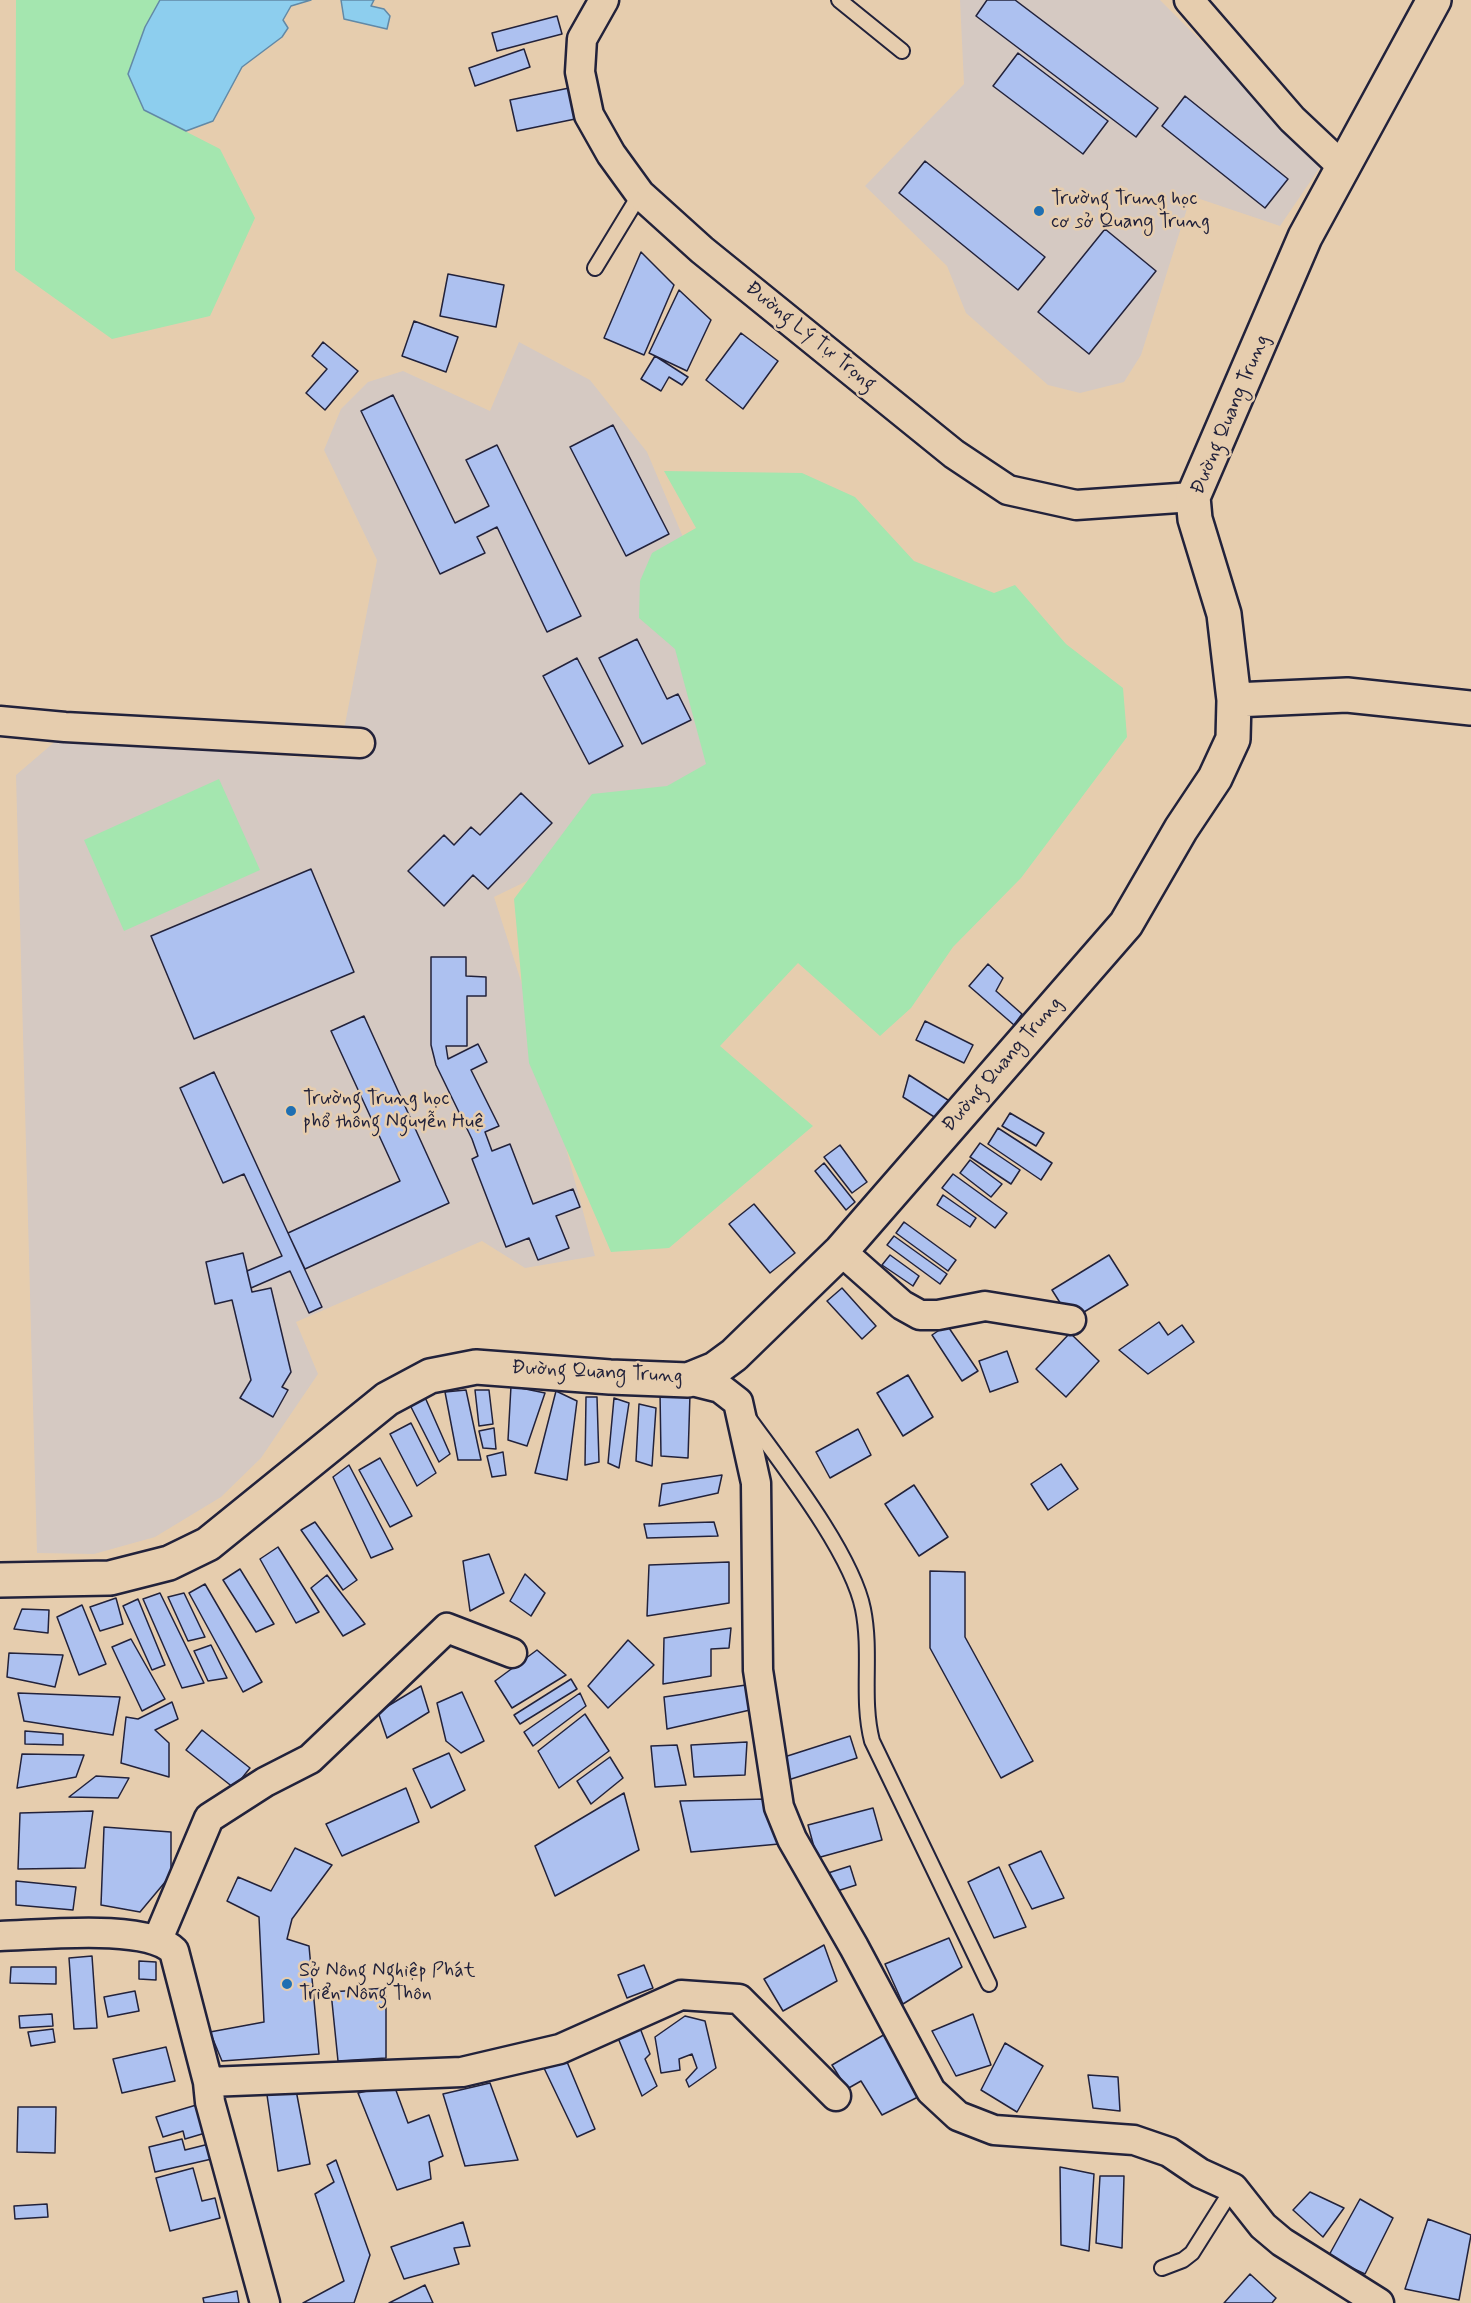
<!DOCTYPE html>
<meta charset="utf-8">
<style>
body{margin:0}
canvas{display:block;background:#e6cdae}
</style>
<canvas width="1471" height="2303"></canvas>
<script>
const c = document.querySelector('canvas').getContext('2d');
c.lineJoin = 'round';
function fillPath(path, color) {
  c.fillStyle = color;
  c.fill(path, 'evenodd');
}
function strokePath(path, color, width, dash) {
  c.strokeStyle = color;
  c.lineWidth = width;
  c.lineCap = dash ? 'butt' : 'round';
  c.setLineDash(dash || []);
  c.stroke(path);
}
function label(font, color, halo, rows, align = 'center') {
  c.font = font + ' Mynerve,sans-serif';
  c.lineWidth = 5;
  c.setLineDash([]);
  c.textBaseline = 'middle';
  c.strokeStyle = halo;
  c.fillStyle = color;
  for (const [text, x, y, turn = 0] of rows) {
    c.save();
    c.translate(x, y);
    c.rotate((+turn || 0) * Math.PI / 180);
    c.textAlign = isNaN(turn) ? turn : align;
    if (halo) c.strokeText(text, 0, 0);
    c.fillText(text, 0, 0);
    c.restore();
  }
}
const built = new Path2D(`
 M960,0H1160L1323,163L1280,226L1191,196L1141,355L1124,382L1080,393L1048,385L966,313L947,266L865,186L964,84Z
 M519,342L590,380L647,452L683,537L735,780L494,897L521,981L595,1256L525,1268L482,1241L296,1322L318,1374L261,1458L221,1497L155,1537L94,1554L37,1553L16,775L58,739L338,760L377,560L324,450L341,409L368,382L403,371L490,411Z`);
const green = new Path2D(`
 M16,0H160L145,27L128,74L144,110L220,149L255,218L210,316L112,339L15,270Z
 M664,471L802,473L855,497L914,561L994,593L1015,585L1066,644L1123,688L1127,737L1021,878L953,947L911,1008L880,1036L798,963L720,1046L813,1126L669,1248L611,1252L529,1063L514,899L592,794L667,786L706,764L675,649L639,618L640,581L652,553L696,528Z
 M219,779L260,870L124,931L84,840Z`);
const water = new Path2D(`
 M160,0H311L291,6L283,20L288,28L282,37L242,67L213,121L186,131L144,110L128,74L145,27Z
 M341,0H374L371,6L384,9L390,16L387,29L344,19Z`);
const building = new Path2D(`
 M987,0H1015L1158,108L1136,137L976,16Z
 M557,16L562,34L497,51L492,33Z
 M524,49L530,67L475,86L469,68Z
 M1018,53L1108,121L1083,154L993,86Z
 M574,87L580,118L517,131L510,100Z
 M1185,96L1288,179L1265,208L1162,126Z
 M925,161L1045,257L1018,290L899,193Z
 M1105,229L1156,271L1089,354L1038,312Z
 M641,252L674,285L644,355L604,338Z
 M448,274L504,285L496,327L440,316Z
 M679,290L711,320L687,371L649,353Z
 M414,321L458,337L446,372L402,356Z
 M741,333L778,361L743,409L706,380Z
 M323,342L358,371L325,410L306,393L327,369L312,356Z
 M655,356L688,377L682,385L669,377L661,391L641,379Z
 M393,395L455,523L489,506L466,460L497,445L581,616L547,632L497,527L477,537L485,553L440,574L361,411Z
 M613,425L669,534L626,556L570,447Z
 M637,639L667,699L678,694L691,720L642,744L599,658Z
 M577,658L623,746L589,764L543,676Z
 M521,793L552,823L488,889L473,875L444,906L408,871L444,835L454,845L471,827L480,835Z
 M311,869L354,972L194,1039L151,936Z
 M431,957H466V976L486,977V996H467V1046H446L448,1059L478,1044L487,1062L471,1070L499,1126L485,1132L492,1151L510,1144L533,1204L573,1189L580,1207L556,1216L569,1248L538,1260L529,1238L506,1247L472,1159L478,1156L472,1139L436,1065L431,1045Z
 M988,964L1003,978L996,991L1022,1014L1014,1025L969,986Z
 M364,1016L449,1203L305,1269L288,1233L400,1181L331,1031Z
 M925,1021L973,1045L964,1063L916,1040Z
 M214,1072L322,1307L309,1313L290,1271L251,1288L247,1271L282,1256L244,1174L223,1183L180,1088Z
 M909,1075L951,1102L939,1120L903,1097Z
 M1010,1113L1044,1133L1036,1146L1002,1126Z
 M998,1128L1052,1163L1041,1180L988,1144Z
 M980,1143L1020,1170L1011,1184L970,1157Z
 M840,1145L867,1182L852,1193L824,1157Z
 M970,1160L1002,1184L991,1197L960,1173Z
 M824,1163L855,1202L846,1210L815,1171Z
 M953,1174L1007,1213L995,1228L942,1188Z
 M943,1195L976,1218L970,1227L937,1205Z
 M754,1204L795,1253L770,1273L729,1224Z
 M904,1222L956,1260L948,1271L896,1233Z
 M894,1236L947,1274L940,1284L887,1245Z
 M243,1253L252,1292L271,1288L291,1372L282,1387L288,1390L273,1417L240,1398L251,1380L232,1300L215,1304L206,1262Z
 M890,1255L919,1276L913,1286L882,1265Z
 M1109,1255L1128,1285L1071,1320L1052,1290Z
 M842,1288L876,1326L862,1339L827,1301Z
 M1159,1322L1168,1335L1182,1325L1194,1342L1148,1374L1119,1350Z
 M947,1325L978,1371L962,1381L932,1335Z
 M1070,1333L1099,1361L1066,1397L1036,1369Z
 M1007,1351L1018,1382L990,1392L979,1361Z
 M908,1375L933,1417L903,1436L877,1393Z
 M511,1386L545,1393L527,1446L508,1440Z
 M466,1390L481,1460H458L445,1392Z
 M475,1390H489L493,1424L479,1426Z
 M556,1391L577,1401L567,1480L535,1473Z
 M660,1392L690,1394L688,1458L661,1456Z
 M424,1395L450,1454L439,1462L410,1405Z
 M586,1397H597L599,1462L585,1465Z
 M614,1398L629,1403L619,1468L608,1463Z
 M639,1404L656,1408L652,1466L636,1461Z
 M411,1423L436,1473L417,1486L390,1434Z
 M494,1428L496,1449L483,1448L479,1431Z
 M858,1429L871,1455L830,1478L816,1452Z
 M503,1452L506,1475L492,1477L487,1456Z
 M380,1458L412,1516L390,1527L359,1470Z
 M1061,1464L1078,1489L1048,1510L1031,1484Z
 M349,1465L393,1549L371,1558L333,1477Z
 M722,1475L718,1493L659,1506L662,1484Z
 M914,1485L948,1537L919,1556L885,1504Z
 M315,1522L357,1580L343,1590L301,1530Z
 M714,1522L718,1536L647,1538L644,1524Z
 M278,1547L319,1612L296,1623L260,1559Z
 M489,1554L504,1593L470,1611L463,1561Z
 M729,1562V1603L647,1616L649,1565Z
 M240,1569L274,1624L256,1632L223,1580Z
 M930,1571L965,1572V1637L1033,1761L1001,1778L930,1648Z
 M525,1574L545,1593L531,1616L510,1601Z
 M327,1575L365,1624L343,1636L311,1588Z
 M205,1584L262,1682L243,1692L189,1593Z
 M160,1593L204,1683L182,1688L143,1599Z
 M184,1593L205,1637L188,1641L168,1597Z
 M116,1598L123,1624L100,1631L90,1607Z
 M138,1599L165,1665L152,1670L123,1606Z
 M82,1605L106,1664L79,1675L57,1617Z
 M22,1609L49,1610L48,1633L14,1629Z
 M731,1628L729,1648L711,1649V1676L663,1684L664,1638Z
 M131,1639L165,1699L142,1711L112,1647Z
 M628,1640L654,1665L608,1708L588,1686Z
 M211,1645L227,1678L208,1681L194,1651Z
 M537,1650L566,1675L512,1708L495,1681Z
 M9,1653L63,1655L55,1687L7,1677Z
 M571,1679L577,1689L520,1724L514,1715Z
 M746,1685L750,1710L667,1729L664,1697Z
 M421,1686L429,1712L387,1738L378,1712Z
 M462,1692L484,1741L461,1753L446,1741L437,1703Z
 M18,1693L120,1697L113,1735L24,1721Z
 M580,1693L586,1706L533,1746L524,1732Z
 M172,1702L178,1719L155,1730L169,1743V1777L121,1763L126,1717L138,1719Z
 M585,1714L609,1751L559,1788L538,1751Z
 M202,1730L250,1768L234,1788L186,1750Z
 M25,1731L63,1734V1745L25,1744Z
 M850,1736L857,1758L785,1781L778,1759Z
 M747,1742L745,1775L694,1777L691,1745Z
 M677,1745L686,1785L655,1787L651,1746Z
 M449,1753L465,1790L431,1808L413,1769Z
 M22,1754L84,1755L76,1777L17,1788Z
 M610,1757L623,1778L591,1804L577,1781Z
 M96,1776L129,1778L118,1798L69,1797Z
 M406,1788L419,1822L342,1856L326,1824Z
 M624,1793L639,1850L555,1896L535,1846Z
 M767,1799L779,1844L691,1852L680,1801Z
 M873,1808L882,1840L817,1858L808,1825Z
 M93,1811L85,1868L18,1869L20,1813Z
 M104,1827L171,1832V1875L140,1912L101,1905Z
 M295,1848L332,1865L292,1919L287,1939L309,1946L319,2054L222,2061L210,2032L264,2022L259,1917L227,1901L238,1877L271,1891Z
 M1041,1851L1064,1898L1032,1909L1009,1865Z
 M850,1866L856,1885L831,1893L825,1874Z
 M999,1867L1026,1927L994,1938L968,1882Z
 M16,1881L76,1887L73,1910L16,1905Z
 M949,1938L962,1967L903,2004L885,1964Z
 M824,1945L837,1981L783,2011L764,1979Z
 M92,1956L97,2028L74,2029L69,1958Z
 M139,1961L156,1962V1980L139,1979Z
 M644,1965L653,1988L627,1998L618,1975Z
 M11,1967H56V1984L10,1983Z
 M386,1988V2058L338,2061L331,1992Z
 M135,1991L139,2011L108,2017L104,1997Z
 M52,2014L53,2026L20,2028L19,2016Z
 M973,2014L991,2065L956,2076L932,2031Z
 M685,2016L705,2021L716,2068L689,2087L686,2080L697,2068L692,2054L679,2059L680,2070L661,2073L655,2037Z
 M640,2028L650,2054L645,2059L657,2086L642,2096L618,2038Z
 M53,2029L55,2042L31,2046L28,2032Z
 M887,2033L918,2097L882,2115L861,2081L847,2089L832,2065Z
 M1005,2043L1043,2066L1017,2112L981,2090Z
 M166,2047L175,2081L122,2093L113,2059Z
 M565,2057L595,2129L577,2137L543,2066Z
 M1088,2075L1118,2077L1120,2111L1093,2108Z
 M490,2083L518,2160L465,2166L443,2094Z
 M394,2085L408,2123L429,2115L443,2156L429,2162L431,2179L397,2190L358,2093Z
 M296,2090L310,2164L278,2171L267,2095Z
 M203,2103L212,2131L185,2139L183,2131L163,2137L156,2117Z
 M18,2107H56L55,2153L17,2152Z
 M182,2139L185,2150L213,2143L216,2158L155,2172L149,2147Z
 M336,2160L370,2255L354,2303H303L344,2281L315,2194L334,2182L327,2165Z
 M1060,2167L1094,2174L1089,2251L1061,2245Z
 M193,2168L202,2201L215,2198L220,2218L170,2231L156,2178Z
 M1100,2176H1124L1122,2248L1096,2243Z
 M1310,2192L1344,2208L1323,2237L1293,2210Z
 M1360,2199L1393,2218L1365,2274L1328,2257Z
 M47,2204L48,2217L15,2219L14,2206Z
 M1428,2219L1471,2235L1459,2300L1405,2289Z
 M463,2222L470,2246L454,2248L459,2264L404,2279L391,2247Z
 M1250,2274L1276,2298L1272,2303H1224Z
 M425,2285L433,2303H389Z
 M237,2291L239,2303H204L203,2298Z`);
const lane = new Path2D(`
 M839,0L902,51
 M595,268L640,194
 M750,1420C784,1467 852,1554 863,1609C872,1654 861,1698 872,1741L989,1984
 M1162,2268L1183,2260L1192,2253L1233,2188`);
const street = new Path2D(`
 M604,0L582,39L580,72L589,115L611,154L640,194L702,250L954,454L1008,490L1076,505L1193,497
 M1189,0L1292,119L1344,168
 M0,721L65,727L360,743
 M841,1251L902,1305L920,1315H938L985,1306L1071,1320
 M688,1380L720,1388L738,1402L756,1483L758,1670L779,1807L792,1839L854,1947L931,2091L958,2116L994,2130L1134,2140L1169,2152L1200,2173L1233,2188L1263,2226L1282,2242L1379,2303
 M0,1936C41,1935 147,1923 174,1951L208,2082L210,2102L265,2303
 M158,1939L209,1818L265,1782L310,1759L447,1628L512,1653
 M208,2082L462,2072L560,2049L681,1995L739,1999L836,2096`);
const secondary = new Path2D(`
 M1234,700L1347,695L1471,708
 M0,1580L110,1578L169,1563L208,1544L387,1399L430,1376L476,1367L610,1377L688,1380L715,1369L734,1355L841,1251L1126,924L1181,829L1215,778L1233,739L1234,700L1224,614L1195,519L1193,497L1305,237L1434,0`);
const markers = [
 [1039,211,6,"#1f6fb2"],
 [291,1111,6,"#1f6fb2"],
 [287,1984,6,"#1f6fb2"]
];
const poiNames = [
 ["Trường Trung học",1051,200],
 ["cơ sở Quang Trung",1051,223],
 ["Trường Trung học",303,1100],
 ["phổ thông Nguyễn Huệ",303,1123],
 ["Sở Nông Nghiệp Phát",299,1972],
 ["Triển Nông Thôn",299,1995]
];
const streetNames = [
 ["Đường Lý Tự Trọng",810,337,39],
 ["Đường Quang Trung",1231,415,-67],
 ["Đường Quang Trung",1003,1065,-49],
 ["Đường Quang Trung",597,1373,3]
];
fillPath(built, '#d5c9c2');
fillPath(green, '#a4e6af');
fillPath(water, '#8dceee');
strokePath(water, '#6289a6', 1.5);
fillPath(building, '#adc1f0');
strokePath(building, '#22223b', 1.5);
strokePath(lane, '#22223b', 18);
strokePath(street, '#22223b', 33);
strokePath(secondary, '#22223b', 38);
strokePath(lane, '#e6cdae', 14);
strokePath(street, '#e6cdae', 28);
strokePath(secondary, '#e6cdae', 33);
for (const [x, y, r, color] of markers) {
  const dot = new Path2D();
  dot.arc(x, y, r, 0, 2 * Math.PI);
  c.fillStyle = color;
  c.fill(dot);
  strokePath(dot, '#e6cdae', 2);
}
label('20px', '#22223b', '#e6cdae', poiNames, 'left');
label('20px', '#22223b', '#e6cdae', streetNames);
</script>
